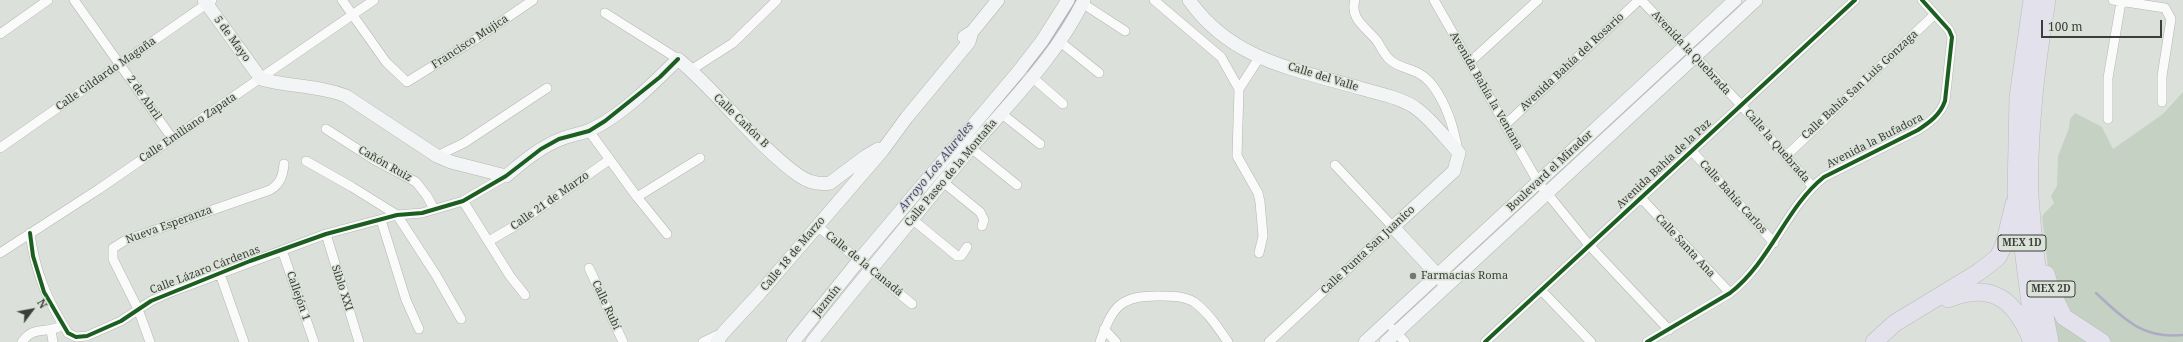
<!DOCTYPE html>
<meta charset="utf-8">
<style>
body{margin:0}
#map{position:relative;width:2183px;height:342px;overflow:hidden;background:#dce0db;font-family:"Noto Serif",serif}
canvas{display:block}
.north{position:absolute;left:12px;top:290px;width:40px;height:40px;-webkit-text-stroke:3px #dbe3d8;paint-order:stroke;rotate:58deg;font-size:11px;font-weight:700;line-height:16px;text-align:center;color:#3b3e3a}
.north::after{content:'';display:block;margin:auto;width:14px;height:18px;background:#3b3e3a;clip-path:polygon(50% 0,100% 100%,50% 72%,0 100%)}
.scale{position:absolute;left:2041px;top:20px;width:121px;height:18px;box-sizing:border-box;border:2px solid #3b3e3a;border-top:0;padding-left:5px;font-size:12px;line-height:14px;white-space:nowrap;color:#3b3e3a;-webkit-text-stroke:3px #dbe3d8;paint-order:stroke}
</style>
<div id="map">
<canvas width="2183" height="342"></canvas>
<div class="north">N</div>
<div class="scale">100 m</div>
</div>
<script>
const c = document.querySelector('canvas').getContext('2d');
c.lineJoin = 'round';
function fillPath(path, color) {
  c.fillStyle = color;
  c.fill(path, 'evenodd');
}
function strokePath(path, color, width, dash) {
  c.strokeStyle = color;
  c.lineWidth = width;
  c.lineCap = dash ? 'butt' : 'round';
  c.setLineDash(dash || []);
  c.stroke(path);
}
function label(font, color, halo, rows, align = 'center') {
  c.font = font + ' "Noto Serif",serif';
  c.lineWidth = 3;
  c.setLineDash([]);
  c.textBaseline = 'middle';
  c.strokeStyle = halo;
  c.fillStyle = color;
  for (const [text, x, y, turn = 0] of rows) {
    c.save();
    c.translate(x, y);
    c.rotate((+turn || 0) * Math.PI / 180);
    c.textAlign = isNaN(turn) ? turn : align;
    if (halo) c.strokeText(text, 0, 0);
    c.fillText(text, 0, 0);
    c.restore();
  }
}
const green = new Path2D(`
 M2183,92V342H2057L2042,216L2054,203L2051,196L2057,186L2058,156L2069,128L2070,119L2075,113L2102,127L2113,149L2163,114Z`);
const stream = new Path2D(`
 M1027,71L1048,44L1076,0
 M997,109L1021,78
 M2096,293C2124,319 2142,339 2183,335`);
const street = new Path2D(`
 M74,0L172,138
 M342,0L386,62L407,82L473,41L533,0
 M1154,0L1221,57L1239,89L1237,156L1258,193L1260,202L1263,236L1259,253
 M1355,0C1349,19 1367,28 1377,41C1381,47 1384,54 1389,59C1401,71 1418,66 1433,86C1447,105 1454,128 1458,151
 M1434,0L1538,182L1589,245L1669,330
 M1641,0L1741,105L1812,186
 M2113,0L2165,8L2171,19L2162,76V102
 M1082,3L1125,31
 M605,13L678,59
 M0,34L48,0
 M1059,41L1099,73
 M1470,62L1538,0
 M691,70L733,43L777,0
 M1032,77L1063,104
 M1239,89L1259,58
 M1002,114L1040,144
 M2108,119V78L2121,2
 M1505,125L1639,0
 M326,129L373,159L416,182L427,196L434,209
 M589,131L637,197L667,234
 M0,148L212,0
 M971,148L1017,185
 M1692,151L1774,243
 M437,156L464,143L547,88
 M1786,156L1935,14
 M306,161L352,187L397,215L436,275L461,319
 M943,182L980,212L984,220L982,226
 M637,197L700,158
 M1641,198L1730,293
 M463,201L510,276L525,295
 M912,219L957,256H961L967,247
 M381,220L406,300L419,329
 M816,225L912,304
 M30,233C35,272 47,300 68,333L76,337L87,336L121,321L151,301L171,292L326,234L397,215L422,213L463,201L506,176
 M326,234L359,342
 M489,241L518,224L609,160
 M282,250L314,342
 M0,253L99,189L374,0
 M589,268L623,342
 M220,274L244,342
 M1541,290L1591,342
 M1104,329L1116,342
 M1393,329L1405,342
 M51,330L53,342
 M22,342C35,324 46,335 63,325
 M150,342L138,309L113,259V248L126,240L270,190C280,184 283,176 284,164
 M703,342L722,333
 M1100,342C1113,305 1121,295 1161,296C1172,296 1184,296 1194,302C1208,312 1218,328 1228,342
 M1269,342L1393,227L1335,165
 M1485,342L1855,0
 M1647,342L1730,293C1771,261 1786,207 1824,177L1918,130C1930,122 1940,115 1945,101L1952,37L1949,30L1922,0`);
const secondary = new Path2D(`
 M204,0L261,79C289,87 318,85 346,96L437,156L451,162L506,176C523,162 540,147 561,139C570,135 581,134 590,130C621,116 654,83 678,59C720,94 754,143 798,175C808,182 818,185 830,183L866,156L878,149L882,151
 M1189,0C1232,61 1295,69 1363,89C1380,94 1402,98 1417,109C1432,120 1445,138 1459,153L1454,171L1393,227L1443,281
 M964,37L972,32L998,0
 M717,342L723,333L759,294L882,151L907,117L969,42L972,32
 M793,342L860,259L1018,72L1042,41L1068,0
 M812,342C864,277 917,213 970,149C1010,102 1057,56 1084,0
 M1365,342L1735,0
 M1386,342L1756,0`);
const highway = new Path2D(`
 M2032,0L2018,97L2016,194L2035,342
 M2047,0C2036,65 2028,131 2030,197C2033,246 2040,294 2050,342
 M2046,274L2053,295L2064,317L2102,342
 M1948,299C1989,282 2013,297 2030,337
 M1874,342L1895,323L1979,272L1998,257L2004,245L2014,204`);
const cycleway = new Path2D(`
 M30,233L33,256L44,292L68,333L76,337L87,336L121,321L151,301L250,261L326,234L397,215L422,213L463,201L506,176L541,149L559,139L589,131L605,121L660,77L678,59
 M1485,342L1855,0
 M1647,342L1730,293C1771,261 1786,207 1824,177L1918,130C1930,122 1940,115 1945,101L1952,37L1949,30L1922,0`);
const markers = [
 [1413,276,4,"#737772"]
];
const shields = [
 [2022,243,48],
 [2051,289,48]
];
const shieldNames = [
 ["MEX 1D",2022,243],
 ["MEX 2D",2051,289]
];
const streetNames = [
 ["5 de Mayo",232,39,54],
 ["Francisco Mujica",470,42,-33],
 ["Avenida la Quebrada",1691,53,47],
 ["Avenida Bahía del Rosario",1572,62,-43],
 ["Calle Gildardo Magaña",106,74,-35],
 ["Calle del Valle",1323,77,17],
 ["Calle Bahía San Luis Gonzaga",1860,85,-43],
 ["Avenida Bahía la Ventana",1486,91,60],
 ["2 de Abril",144,98,55],
 ["Calle Cañón B",741,121,44],
 ["Calle Emiliano Zapata",188,128,-34],
 ["Avenida la Bufadora",1875,141,-27],
 ["Calle la Quebrada",1777,146,49],
 ["Cañón Ruiz",385,164,30],
 ["Avenida Bahía de la Paz",1664,164,-43],
 ["Boulevard el Mirador",1550,171,-43],
 ["Calle Paseo de la Montaña",951,173,-50],
 ["Calle Bahía Carlos",1733,197,48],
 ["Calle 21 de Marzo",550,201,-35],
 ["Nueva Esperanza",169,225,-20],
 ["Calle Santa Ana",1685,246,47],
 ["Calle Punta San Juanico",1368,250,-43],
 ["Calle 18 de Marzo",793,254,-50],
 ["Calle de la Canadá",864,264,39],
 ["Calle Lázaro Cárdenas",205,270,-21],
 ["Siblo XXI",342,288,72],
 ["Callejón 1",298,296,71],
 ["Jazmín",827,301,-51],
 ["Calle Rubí",606,305,65]
];
const poiNames = [
 ["Farmacias Roma",1421,276]
];
const waterNames = [
 ["Arroyo Los Alureles",936,167,-51]
];
fillPath(green, '#c5d1c2');
strokePath(stream, '#aeacc5', 2.5);
strokePath(street, '#b2b6b1', 10);
strokePath(secondary, '#b2b6b1', 14);
strokePath(highway, '#b9bbb9', 18);
strokePath(street, '#fafafa', 9);
strokePath(secondary, '#f3f4f5', 13);
strokePath(highway, '#e3e2ec', 17);
strokePath(cycleway, '#1b5e20', 4);
for (const [x, y, r, color] of markers) {
  const dot = new Path2D();
  dot.arc(x, y, r, 0, 2 * Math.PI);
  c.fillStyle = color;
  c.fill(dot);
  strokePath(dot, '#dbe3d8', 1.5);
}
for (const [x, y, w] of shields) {
  const box = new Path2D();
  box.roundRect(x - w / 2, y - 8, w, 16, 3);
  c.fillStyle = '#dbe3d8';
  c.fill(box);
  strokePath(box, '#3b3e3a', 1);
}
label('bold 10px', '#3b3e3a', null, shieldNames);
label('11px', '#3b3e3a', '#dbe3d8', streetNames);
label('11px', '#3b3e3a', '#dbe3d8', poiNames, 'left');
label('italic 12px', '#54497e', '#dbe3d8', waterNames);
</script>
